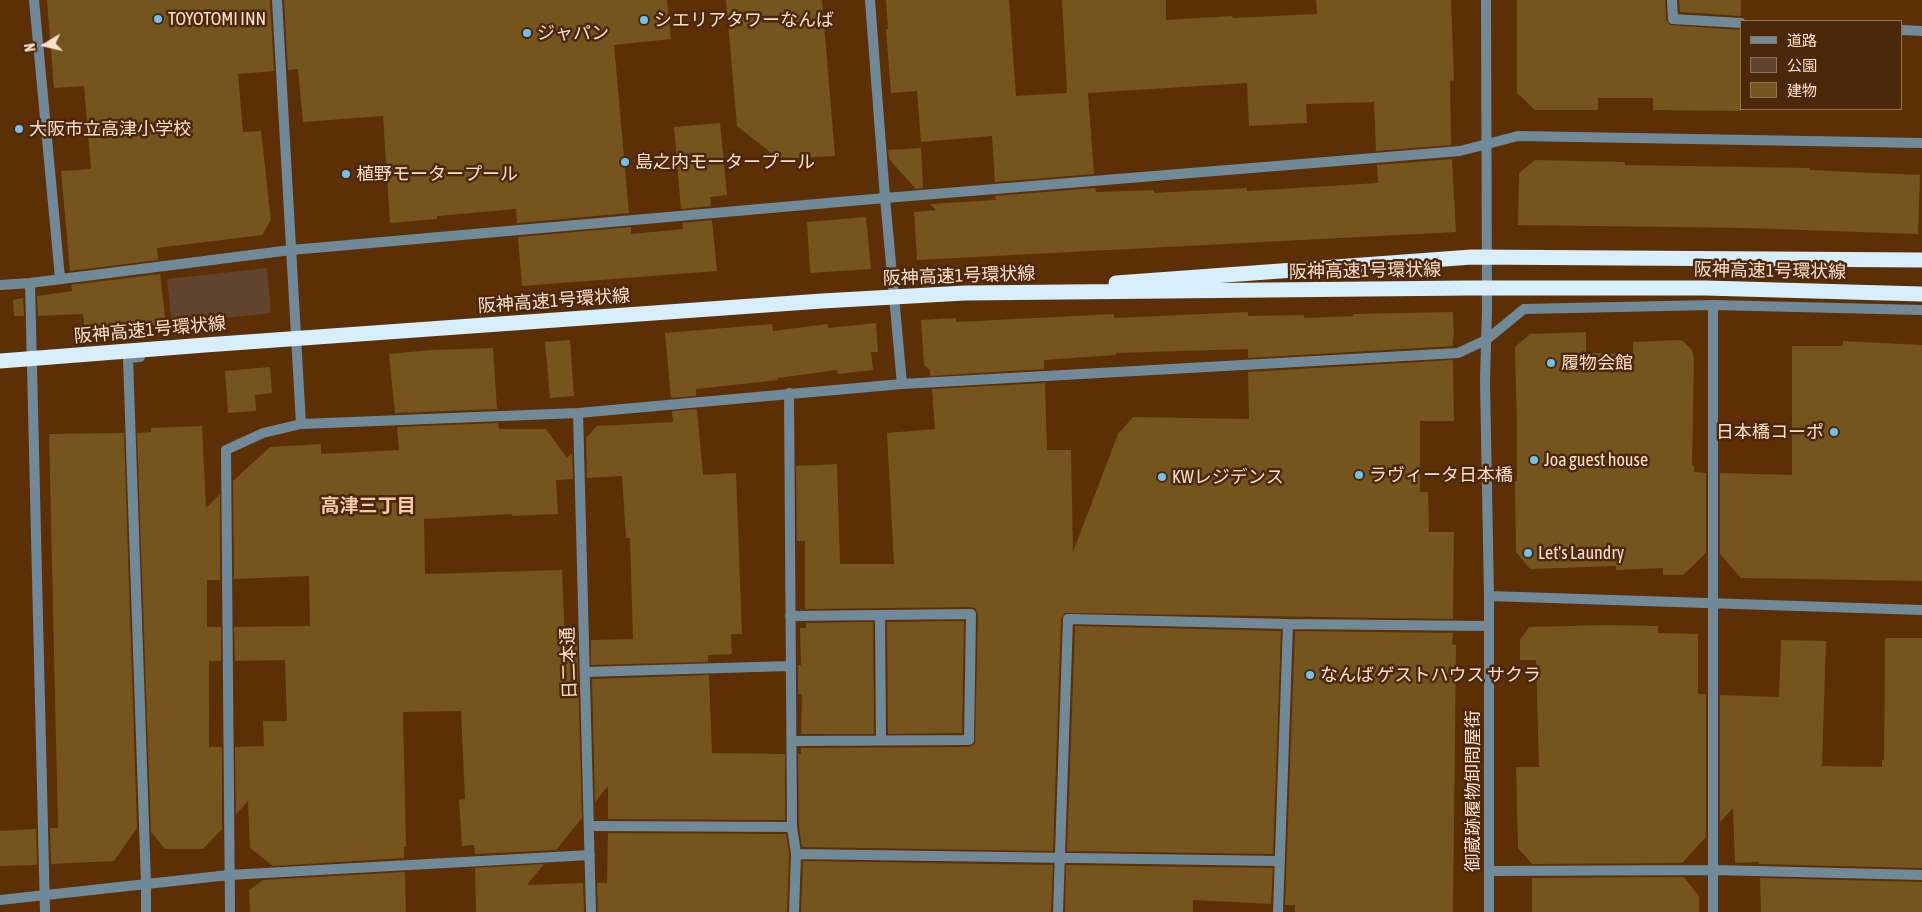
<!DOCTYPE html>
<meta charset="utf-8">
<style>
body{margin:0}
#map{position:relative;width:1922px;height:912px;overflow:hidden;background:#5d2f05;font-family:"Asap Condensed","Noto Sans JP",sans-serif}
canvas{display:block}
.legend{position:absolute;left:1740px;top:20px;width:162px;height:90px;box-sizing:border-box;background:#4c280b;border:1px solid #937158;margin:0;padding:6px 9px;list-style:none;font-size:15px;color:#fddfcc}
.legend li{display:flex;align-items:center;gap:10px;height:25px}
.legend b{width:25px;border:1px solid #937158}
.north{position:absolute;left:20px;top:20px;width:50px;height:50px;-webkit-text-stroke:4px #4c280b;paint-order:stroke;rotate:261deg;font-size:14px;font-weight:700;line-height:20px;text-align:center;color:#fddfcc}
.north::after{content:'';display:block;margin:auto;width:18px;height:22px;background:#fddfcc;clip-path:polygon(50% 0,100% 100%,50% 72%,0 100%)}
</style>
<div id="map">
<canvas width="1922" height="912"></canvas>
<ul class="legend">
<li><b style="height:6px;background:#718a99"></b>道路</li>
<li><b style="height:14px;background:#614430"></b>公園</li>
<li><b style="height:14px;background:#76541d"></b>建物</li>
</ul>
<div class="north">N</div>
</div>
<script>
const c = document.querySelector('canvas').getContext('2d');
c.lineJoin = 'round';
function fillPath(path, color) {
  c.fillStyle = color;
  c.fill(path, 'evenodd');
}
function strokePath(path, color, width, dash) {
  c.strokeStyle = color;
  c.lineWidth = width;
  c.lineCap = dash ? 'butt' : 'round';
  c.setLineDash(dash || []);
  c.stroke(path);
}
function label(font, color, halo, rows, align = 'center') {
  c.font = font + ' "Asap Condensed","Noto Sans JP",sans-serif';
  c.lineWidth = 5;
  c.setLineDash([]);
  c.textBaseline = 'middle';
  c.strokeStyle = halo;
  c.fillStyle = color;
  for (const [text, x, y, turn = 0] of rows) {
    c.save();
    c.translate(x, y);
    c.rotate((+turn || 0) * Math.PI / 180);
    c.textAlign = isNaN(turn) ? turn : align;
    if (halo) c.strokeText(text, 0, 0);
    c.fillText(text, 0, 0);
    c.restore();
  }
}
const green = new Path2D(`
 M267,268L271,313L172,324L167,279Z`);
const building = new Path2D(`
 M47,0H270L274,71L238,74L243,132L261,131L271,220L262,235L157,248L158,260L70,271L61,171L91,169L84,86L54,88Z
 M284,0H667L671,39L614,45L629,213L517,223L516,209L437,216V219L390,223L383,116L303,122L298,69L288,70Z
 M726,0H822L835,156L779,159L737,126Z
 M886,0H1009L1016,96L1067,93L1062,0H1166V20L1232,16L1233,18L1317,14L1316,0H1451L1454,80L1450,81L1451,145L1376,151L1374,102L1306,104L1307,123L1249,126L1247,83L1088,93L1094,174L995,182L992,136L921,142L917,91L891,93L886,29H888Z
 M1517,0H1665L1666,20L1670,25L1741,30V111L1653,110V98H1598V110H1535L1517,93Z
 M1679,0H1741V16L1680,12Z
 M720,123L727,195L710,197L711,206L681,209L674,127Z
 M921,148L923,188L916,189L889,159L888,150Z
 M1452,159L1456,232L917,260L914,212L936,210L930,204L996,200L995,196L1095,188L1096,192L1154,190V193L1247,188V191L1378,183L1377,165Z
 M1535,160L1625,162V165L1810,168V170L1920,175L1918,234L1745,228L1518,225L1519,173Z
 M866,217L871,269L810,273L807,222Z
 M712,220L717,271L522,286L518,237L631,227V234L683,229L682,223Z
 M160,274L166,324L85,332L83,314L38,316L37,296L72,291L71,285Z
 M23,298L24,316H14L13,300Z
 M1248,312V316L1304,315V318L1353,316V314L1453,312L1454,337H1453V346L1248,358V349L1116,353V355L1044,360V369L930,376V370L924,365L921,320L956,318V322L1114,314V318Z
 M876,323L878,352H871L873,370L838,374L837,370L778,378V380L696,389V396L671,398L665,333L772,324L773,331L828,324V328Z
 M1586,332V353L1633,354V342L1678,340L1683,341L1692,350L1694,358L1692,466H1694V472L1706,473V553L1683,575H1663V568L1616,570V566L1530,569L1516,552L1515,481H1517V432L1515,347L1530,334Z
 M570,340L574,396L550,398L545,342Z
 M1843,341L1922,345V581L1741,578L1720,554V473L1792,475V346H1843Z
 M493,348L497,409L395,413L389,354L431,350Z
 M1453,360L1454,421H1420V492H1428L1429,532H1454L1453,619L1065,613L1061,619L1053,851L802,847L799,826L798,754H801V748L969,747L975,744L978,614L975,608L971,607L805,609V541H797L796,466L837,464L840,564H894L887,433L935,429L932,389L1045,383L1047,450H1071L1073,552L1118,434L1133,417L1249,419L1248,372Z
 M270,367L272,393L255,395L256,411L228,413L225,371Z
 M697,409L703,475L736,473L742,634H731L732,654L708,655V662L591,665V640L633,639L630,538H626L622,476L587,478L586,438L597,426L673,422L672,411Z
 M498,423L499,429H546L567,458L572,453L573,479L556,480L558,514L512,516V514L424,519L425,574L562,570L565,641L577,640L582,818L556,850L475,854L474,845L462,846L459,800L465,799L461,711L403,712L406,847H404V858L273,866L250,848L248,801L236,814L235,747L264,746L263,721H287L285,660L235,661L234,627L310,626L309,576L234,579L233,481L270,447L321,444V454L399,450L397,427Z
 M202,426L206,508L220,494V580H207V627H221V661H209V747H222V829L203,849H165L151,832L137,433L151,432V428Z
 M124,433L137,828L114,861L51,864L50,828H58L49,434Z
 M964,621L962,733L888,734L887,622Z
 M873,622L874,734H801L802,694H798V665H801L800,628H806V623Z
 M1608,625L1658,626V633L1698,634V694H1706V837L1682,863L1532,864L1518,848L1516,767H1539L1536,660H1520V640L1529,627Z
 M1075,626L1281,631L1273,854L1067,851Z
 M1295,631L1453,633L1452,645H1456L1453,912H1295V905H1285Z
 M1885,638H1922V868L1759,864V862L1735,863L1733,808L1720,822V695L1779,697L1781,640L1826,641L1822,766L1882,767V760H1884Z
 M709,675L712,753L785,754V820L608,819V786L595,802L592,679Z
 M36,829L37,865L0,866V831Z
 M608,833L786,834L789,854L787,912H598L597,883H607Z
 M803,861L1053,865L1051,912H801Z
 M544,864L527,885L583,883L584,912H476L475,868Z
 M1066,865L1273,868L1271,904L1193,900V912H1065Z
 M405,872L406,912H250L249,890L263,880Z
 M1684,877L1699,896V912H1532V878Z
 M1760,878L1922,882V912H1761Z`);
const lane = new Path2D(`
 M1672,0L1673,19
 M589,826L792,827`);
const street = new Path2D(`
 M34,0L60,278
 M277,0L301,424
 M870,0L885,198L902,384
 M1486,0L1487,309L1485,381L1489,596V912
 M1673,19L1741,23
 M1901,30L1922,31
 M30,283L45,912
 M0,285L30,283L291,250L885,198L1460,151L1518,136L1922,143
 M1713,305V912
 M140,357L128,358L146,883V912
 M789,393L792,827L796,854L794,912
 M578,413L591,912
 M1489,596L1922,610
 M790,616L971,614L969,740L792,741
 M880,616L881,739
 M585,672L790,666
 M796,854L1280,861
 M1489,871L1713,870L1922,875
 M0,900L229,875L590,855
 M230,912L226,450L263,433L301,424L578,413L902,384L1458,353L1486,340L1524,309L1713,305L1922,310
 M1058,912L1068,619L1288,624L1489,626
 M1278,912L1288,624`);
const highwayBridge = new Path2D(`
 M1116,283L1472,257L1922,260
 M0,361L205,345L822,301L965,293L1469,288H1705L1922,294`);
const markers = [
 [158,19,5,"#6ec2f3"],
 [644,20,5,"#6ec2f3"],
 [527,33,5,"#6ec2f3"],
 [19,129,5,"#6ec2f3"],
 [625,162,5,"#6ec2f3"],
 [346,174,5,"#6ec2f3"],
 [1551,363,5,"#6ec2f3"],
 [1834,432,5,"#6ec2f3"],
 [1534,460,5,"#6ec2f3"],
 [1359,475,5,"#6ec2f3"],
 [1162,477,5,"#6ec2f3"],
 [1528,553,5,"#6ec2f3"],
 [1310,675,5,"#6ec2f3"]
];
const poiNames = [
 ["TOYOTOMI INN",168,19],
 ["シエリアタワーなんば",654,20],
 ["ジャパン",537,33],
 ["大阪市立高津小学校",29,129],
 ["島之内モータープール",635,162],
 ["植野モータープール",356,174],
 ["履物会館",1561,363],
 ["日本橋コーポ",1824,432,"right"],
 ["Joa guest house",1544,460],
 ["ラヴィータ日本橋",1369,475],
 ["KWレジデンス",1172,477],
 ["Let's Laundry",1538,553],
 ["なんば ゲストハウス サクラ",1320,675]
];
const streetNames = [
 ["阪神高速1号環状線",1365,271,-1],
 ["阪神高速1号環状線",1770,271,1],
 ["阪神高速1号環状線",959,276,-2],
 ["阪神高速1号環状線",554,301,-4],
 ["阪神高速1号環状線",150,330,-5],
 ["日二本通",569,663,-92],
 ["御蔵跡履物卸問屋街",1473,791,-90]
];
const neighbourhoodNames = [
 ["高津三丁目",368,506]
];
fillPath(green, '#614430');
fillPath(building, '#76541d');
strokePath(lane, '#718a99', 10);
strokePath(street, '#718a99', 10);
strokePath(highwayBridge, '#d6eefd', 15);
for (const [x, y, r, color] of markers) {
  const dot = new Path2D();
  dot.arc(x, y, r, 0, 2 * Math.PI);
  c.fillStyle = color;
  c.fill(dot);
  strokePath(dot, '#4c280b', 2);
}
label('18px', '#fddfcc', '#4c280b', poiNames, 'left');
label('18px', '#fddfcc', '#4c280b', streetNames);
label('bold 19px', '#f8caab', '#4c280b', neighbourhoodNames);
</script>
